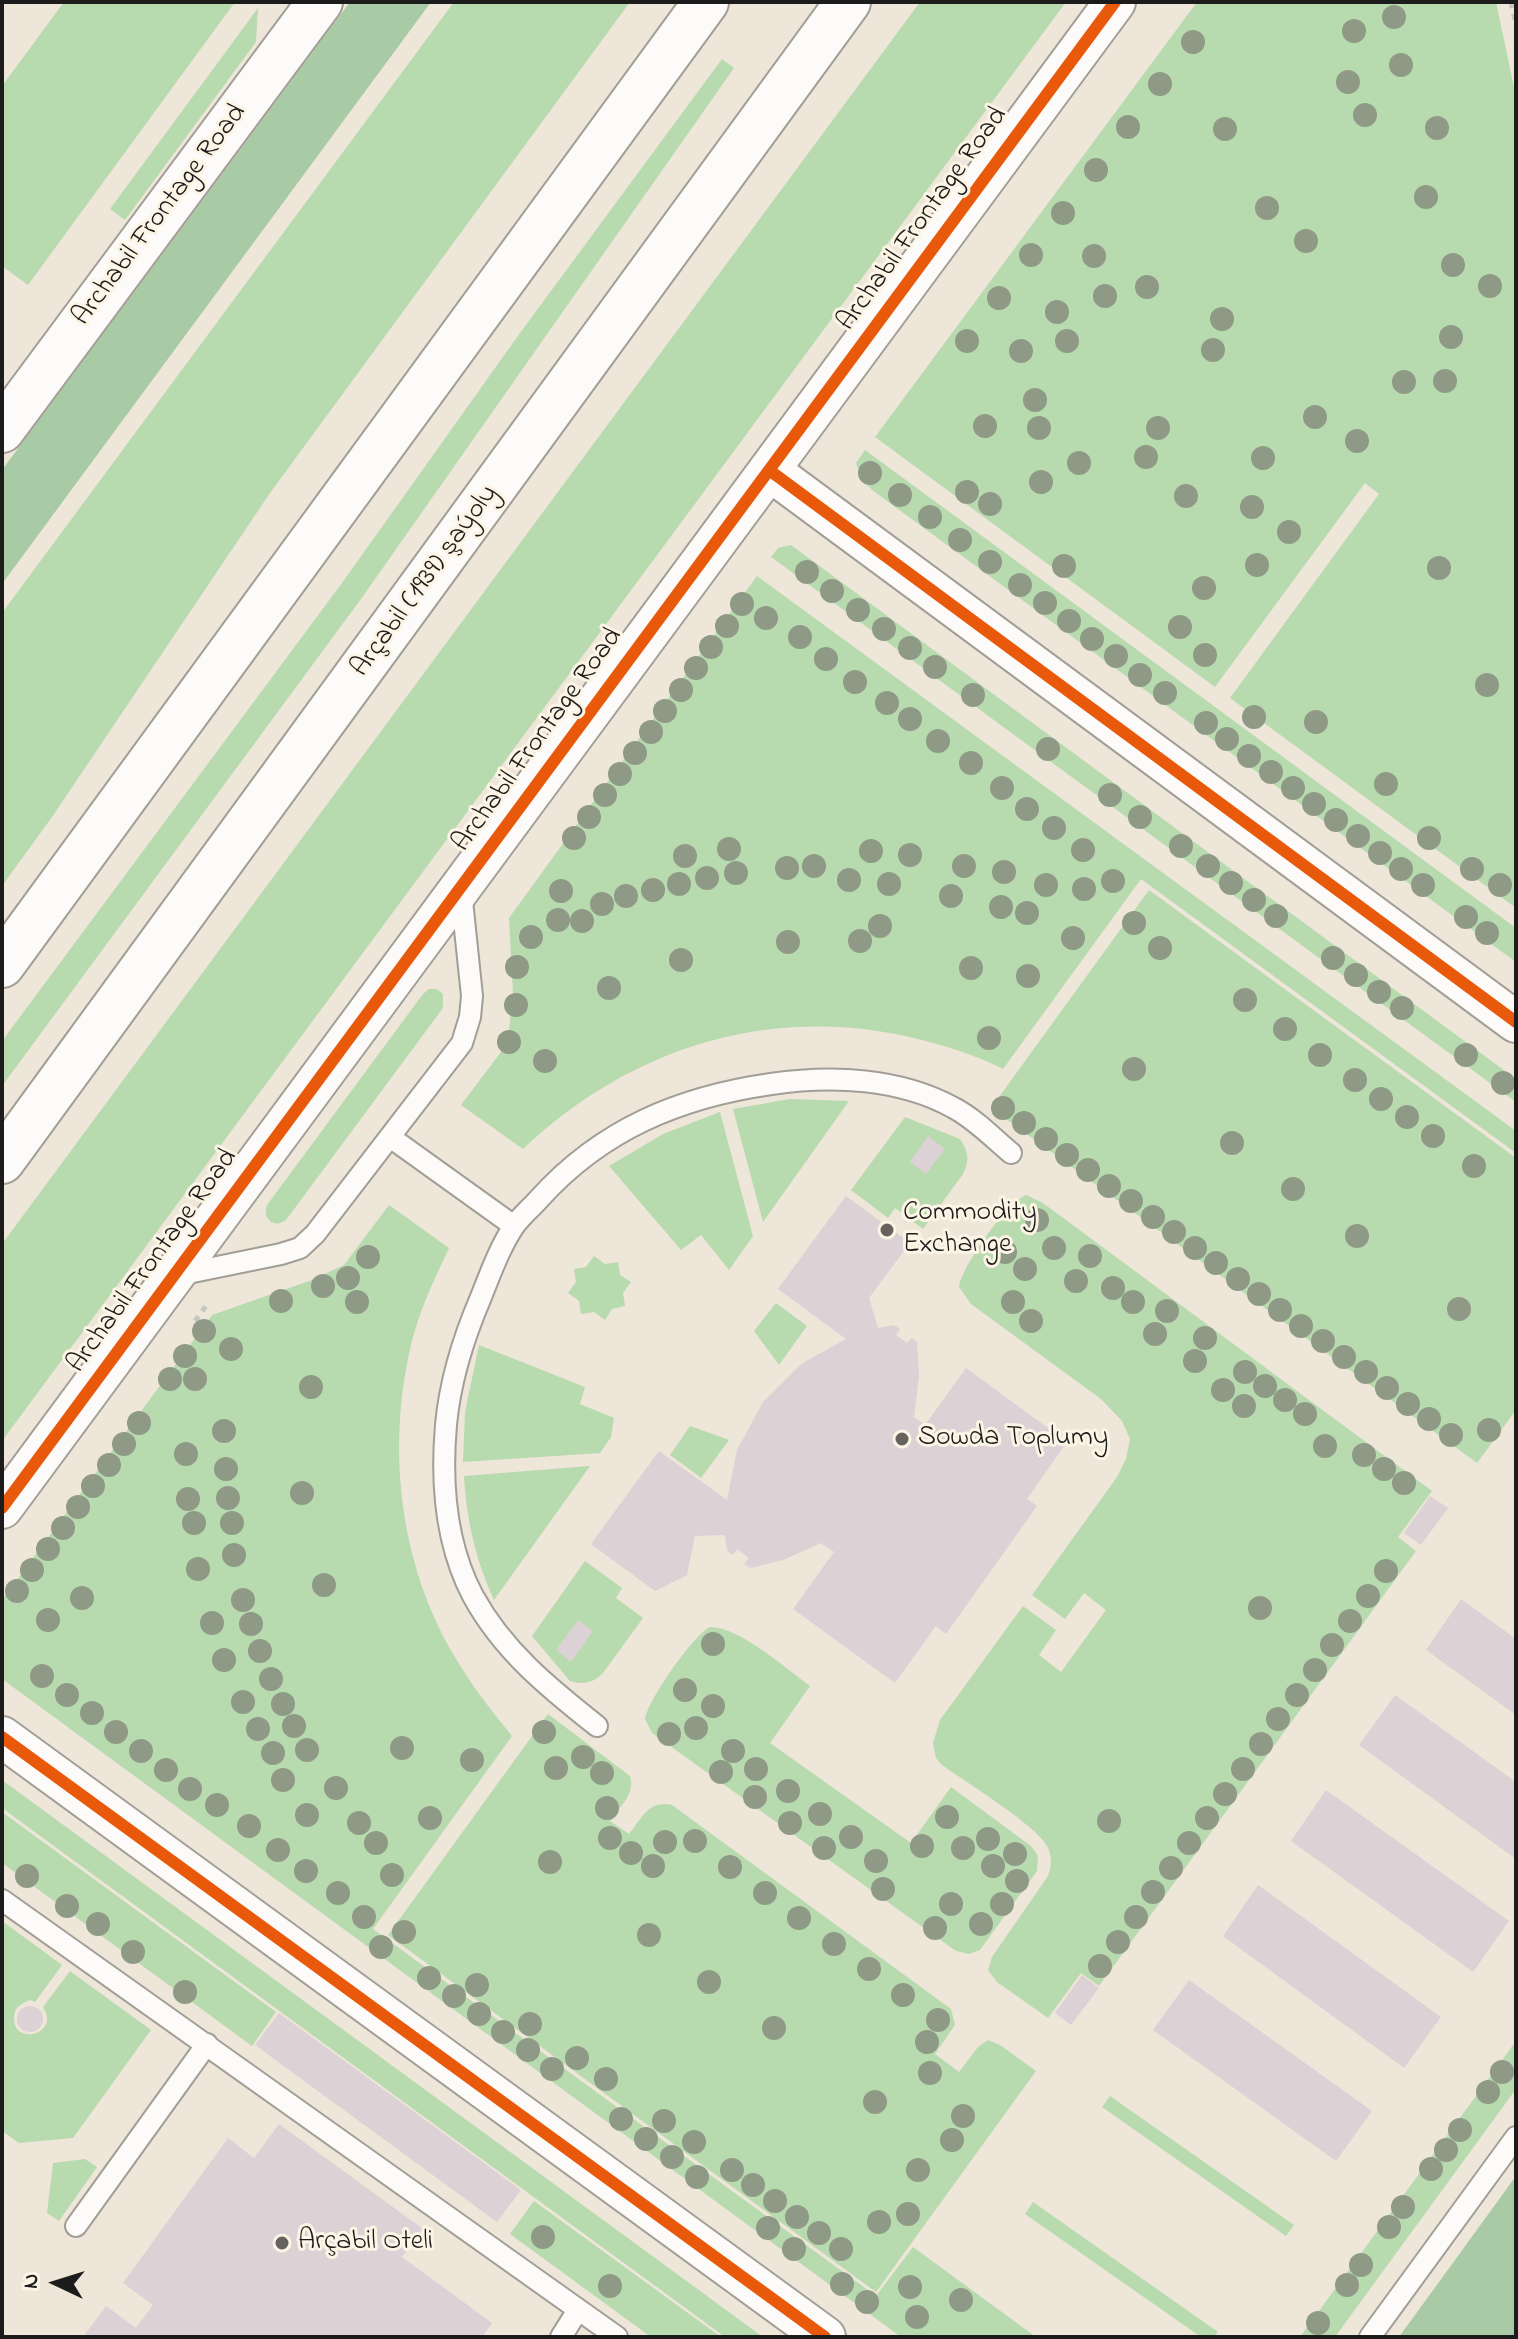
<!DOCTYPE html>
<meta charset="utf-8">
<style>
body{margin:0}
#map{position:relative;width:1518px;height:2339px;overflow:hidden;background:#eee6d9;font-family:"Indie Flower",sans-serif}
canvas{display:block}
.frame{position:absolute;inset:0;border:4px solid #1c1c1c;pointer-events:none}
.north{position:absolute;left:16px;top:2243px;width:80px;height:80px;-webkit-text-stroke:6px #fcf5e5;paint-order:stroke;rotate:274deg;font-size:22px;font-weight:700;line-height:32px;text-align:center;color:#1c1c1c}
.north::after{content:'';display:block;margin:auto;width:28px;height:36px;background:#1c1c1c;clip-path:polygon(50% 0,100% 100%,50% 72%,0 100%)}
</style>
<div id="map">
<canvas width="1518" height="2339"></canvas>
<div class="frame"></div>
<div class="north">N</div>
</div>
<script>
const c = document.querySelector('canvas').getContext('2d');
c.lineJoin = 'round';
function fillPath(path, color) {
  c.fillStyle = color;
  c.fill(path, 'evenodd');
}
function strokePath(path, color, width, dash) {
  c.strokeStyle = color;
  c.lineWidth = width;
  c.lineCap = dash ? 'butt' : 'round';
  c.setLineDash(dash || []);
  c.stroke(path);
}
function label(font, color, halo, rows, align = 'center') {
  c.font = font + ' "Indie Flower",sans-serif';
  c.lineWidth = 6;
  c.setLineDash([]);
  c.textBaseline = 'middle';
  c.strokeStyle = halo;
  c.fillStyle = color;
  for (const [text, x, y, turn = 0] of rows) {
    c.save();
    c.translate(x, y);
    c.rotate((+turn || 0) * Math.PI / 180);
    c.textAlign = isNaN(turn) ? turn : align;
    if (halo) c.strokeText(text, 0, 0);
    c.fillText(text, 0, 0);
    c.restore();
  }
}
const green = new Path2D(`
 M64,2H235L28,285L2,266V86Z
 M454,2H630L270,493L52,817L2,886V613Z
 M920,2H1066L2,1441V1244Z
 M1197,2H1496L1516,97V908L1230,698L1379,494L1365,483L1215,687L875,437Z
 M258,8L256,42L125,220L110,209Z
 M722,59L734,68L361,599L2,1086V1041L342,583L520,333Z
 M865,450L1516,928V962L872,490L861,478L856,463Z
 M791,545L1516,1079V1102L771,557L778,548Z
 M757,576L1516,1131V1153L1141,879L1003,1069C978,1056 949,1047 922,1040C774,1002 632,1046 523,1149L461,1105L501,1052L509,1031L513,994L509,918Z
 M1149,890L1516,1158V1410L1477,1463L991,1108Z
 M429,989H437L443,994V1008L286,1220C274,1229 262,1219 267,1205L423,994Z
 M790,1099L849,1101L763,1222L733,1109Z
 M720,1112L753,1236L729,1270L701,1235L681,1250L609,1166L663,1134Z
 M905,1117L960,1139C968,1151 970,1160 963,1174L923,1229L895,1208L888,1218L851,1190Z
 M1026,1195L1043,1203L1432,1491L1398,1537L1416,1551L1099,1986L1081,1973L1048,2018L997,1982L988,1970L992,1957L1048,1876C1052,1866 1052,1855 1047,1846C1036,1825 964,1781 942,1765L936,1758L933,1743L940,1720L1023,1606L1056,1630L1039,1655L1061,1672L1106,1610L1084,1593L1065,1619L1032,1595L1117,1477L1126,1459L1130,1439L1122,1421L1101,1399L971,1304L959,1287C962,1266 1007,1202 1026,1195Z
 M389,1205L449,1248C434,1280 419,1311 411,1345C387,1447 399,1560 452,1652C469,1682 490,1709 512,1736L373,1929L876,2296L913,2247L1036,2337H901L2,1679V1600L212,1315L312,1280L344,1265Z
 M594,1256L605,1264L618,1262L620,1275L631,1282L623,1293L625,1306L612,1309L605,1320L594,1312L581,1314L579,1301L568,1293L576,1282L574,1269L586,1267Z
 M776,1303L807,1326L779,1365L754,1331Z
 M479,1345L585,1387L580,1404L614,1418L611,1437L600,1453L463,1462L465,1412Z
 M690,1426L729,1440L701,1478L670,1455Z
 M590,1466L494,1600C476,1562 466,1518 464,1476Z
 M585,1561L622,1588L616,1598L643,1618L603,1673C593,1683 584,1685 570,1681L532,1636Z
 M710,1627C740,1627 785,1668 810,1686L770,1743L911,1843L951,1787L1031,1846L1038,1856L1037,1871L980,1950L969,1954L956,1951L652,1733L645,1719C648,1700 694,1634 710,1627Z
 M548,1714L630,1776C636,1794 619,1807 610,1821L629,1834C641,1819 649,1799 672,1805L951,2009L955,2025L935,2054L959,2072L978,2047L988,2040L1000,2045L1036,2071L876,2292L388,1935Z
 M2,1780L763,2337H725L2,1808Z
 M2,1812L276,2012L252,2046L2,1863Z
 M2,1921L62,1965L35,2002L30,2000C21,2004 14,2007 14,2018C13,2046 61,2035 43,2007L70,1971L151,2030L73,2138L19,2143L2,2131Z
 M1516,2041V2089L1335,2337H1300Z
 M1110,2096L1294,2225L1286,2236L1102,2107Z
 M85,2159L97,2167L59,2221L47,2213L53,2163Z
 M534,2201L721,2337H651L510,2234Z
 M1033,2202L1218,2332L1214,2337H1201L1025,2214Z`);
const forest = new Path2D(`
 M350,2H431L2,584V470Z
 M1516,2176V2337H1399Z`);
const building = new Path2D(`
 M928,1136L945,1149L926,1174L910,1162Z
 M846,1196L910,1243L869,1298L878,1328L894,1325L900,1329L896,1335L907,1343L912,1338L917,1342L919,1376L914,1417L925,1425L966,1368L1067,1442L1027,1499L1037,1506L946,1634L936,1626L895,1683L793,1609L834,1552L821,1543L783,1560L750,1568L744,1564L749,1558L737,1549L733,1555L727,1551L725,1535L695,1536L687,1575L655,1591L591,1544L659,1451L727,1500L737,1450L763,1402L801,1364L846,1339L778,1289Z
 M1430,1496L1448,1508L1421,1545L1404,1533Z
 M1461,1599L1516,1639V1715L1426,1650Z
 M578,1620L593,1631L571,1662L556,1650Z
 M1395,1695L1516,1782V1859L1359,1745Z
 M1326,1790L1509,1921L1473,1972L1291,1841Z
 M1258,1885L1441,2017L1404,2068L1223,1936Z
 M1082,1975L1099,1988L1071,2025L1055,2013Z
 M1189,1980L1372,2111L1336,2161L1153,2030Z
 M17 2019a13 13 0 1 1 26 0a13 13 0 1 1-26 0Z
 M279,2013L521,2190L497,2222L255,2045Z
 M279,2124L423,2229L402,2257L492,2323L482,2337H83L106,2306L136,2328L153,2305L123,2283L228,2138L254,2158Z`);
const path = new Path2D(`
 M1511,2L1516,25
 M195,1321L206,1306`);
const lane = new Path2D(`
 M390,1137L514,1226
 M178,1275L281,1254L300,1248L315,1234L462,1043L470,1017L472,996L461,891
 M597,1726C549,1688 503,1651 473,1596C446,1545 441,1482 446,1425C450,1380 463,1339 481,1297C490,1274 500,1247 514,1226C521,1216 531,1208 539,1199C602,1129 680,1097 771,1084C832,1075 900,1078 954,1108C975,1119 993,1138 1011,1153
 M2,1900L617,2337
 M76,2226L207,2044
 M561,2337L578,2310
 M1370,2337L1516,2137`);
const street = new Path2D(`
 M769,470L1516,1022
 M2,1508L1115,2
 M2,1737L825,2337`);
const secondary = new Path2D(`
 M2,430L320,2`);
const primary = new Path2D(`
 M2,965L706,2
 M2,1161L848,2`);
const cycleway = new Path2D(`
 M769,470L1516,1022
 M2,1508L1115,2
 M2,1737L825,2337`);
const trees = [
 [1394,17],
 [1354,31],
 [1193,42],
 [1401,65],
 [1348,82],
 [1160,84],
 [1365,115],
 [1128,127],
 [1437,128],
 [1225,129],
 [1096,170],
 [1426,197],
 [1267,208],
 [1063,213],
 [1306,241],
 [1031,255],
 [1094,256],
 [1453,265],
 [1490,286],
 [1147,287],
 [1105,296],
 [999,298],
 [1057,312],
 [1222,319],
 [1451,337],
 [967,341],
 [1067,341],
 [1213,350],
 [1021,351],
 [1445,381],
 [1404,382],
 [1035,400],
 [1315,417],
 [985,426],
 [1039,428],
 [1158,428],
 [1357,441],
 [1146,457],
 [1263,458],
 [1079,463],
 [870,473],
 [1041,482],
 [967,492],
 [900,495],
 [1186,496],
 [990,504],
 [1252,507],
 [930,517],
 [1289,532],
 [960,540],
 [990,562],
 [1257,565],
 [1064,566],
 [1439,568],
 [807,572],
 [1020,585],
 [1204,588],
 [832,591],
 [1045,603],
 [742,604],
 [858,610],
 [766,618],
 [1069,621],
 [727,626],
 [1180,627],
 [884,629],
 [800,637],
 [1092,639],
 [711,647],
 [910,648],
 [1205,655],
 [1116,656],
 [826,659],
 [935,667],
 [696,668],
 [1140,675],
 [855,682],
 [1487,685],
 [681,690],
 [1165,693],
 [973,695],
 [887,703],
 [665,711],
 [1254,717],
 [910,719],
 [1316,722],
 [1206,723],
 [651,732],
 [1227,739],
 [938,741],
 [1048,749],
 [635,753],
 [1249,756],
 [971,763],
 [1271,772],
 [620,774],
 [1386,784],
 [1002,788],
 [1293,788],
 [605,795],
 [1110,795],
 [1314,804],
 [1027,809],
 [589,817],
 [1140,817],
 [1336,820],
 [1054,828],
 [1358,836],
 [574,838],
 [1429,838],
 [1181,846],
 [729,849],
 [1083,850],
 [871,851],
 [1380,853],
 [910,855],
 [685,856],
 [814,866],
 [964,866],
 [1208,866],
 [787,868],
 [1401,869],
 [1472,869],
 [1004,872],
 [736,873],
 [707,878],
 [849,880],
 [1113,881],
 [1231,883],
 [679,884],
 [889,884],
 [1046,885],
 [1423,885],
 [1500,885],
 [1084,889],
 [653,890],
 [561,891],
 [626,896],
 [951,896],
 [1254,900],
 [602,904],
 [1001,907],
 [1027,913],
 [1276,916],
 [1466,917],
 [558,920],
 [582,921],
 [1134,923],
 [880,926],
 [1487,933],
 [531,937],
 [1073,938],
 [860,941],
 [788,942],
 [1160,948],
 [1333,958],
 [681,960],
 [517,967],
 [971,968],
 [1356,975],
 [1028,976],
 [609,988],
 [1379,992],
 [1245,1000],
 [516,1005],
 [1402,1008],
 [1285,1029],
 [989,1038],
 [509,1042],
 [1320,1055],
 [1466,1055],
 [545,1061],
 [1134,1069],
 [1355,1080],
 [1503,1083],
 [1381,1099],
 [1003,1108],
 [1407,1117],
 [1024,1123],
 [1433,1136],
 [1046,1139],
 [1232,1143],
 [1067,1155],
 [1474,1166],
 [1088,1170],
 [1109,1186],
 [1293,1189],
 [1131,1201],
 [1153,1217],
 [1037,1220],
 [1174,1232],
 [1357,1236],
 [1054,1248],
 [1195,1248],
 [1005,1252],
 [1090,1256],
 [368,1257],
 [1216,1263],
 [1025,1269],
 [348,1278],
 [1238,1279],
 [1076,1281],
 [323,1286],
 [1113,1288],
 [1259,1294],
 [281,1301],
 [357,1302],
 [1013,1302],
 [1133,1302],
 [1459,1309],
 [1280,1310],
 [1167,1311],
 [1031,1321],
 [1301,1326],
 [204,1331],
 [1155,1334],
 [1205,1338],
 [1323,1341],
 [231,1349],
 [185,1356],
 [1344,1357],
 [1195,1361],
 [1245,1372],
 [1366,1372],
 [170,1379],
 [195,1379],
 [1265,1386],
 [311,1387],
 [1387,1388],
 [1223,1390],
 [1285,1400],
 [1408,1404],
 [1244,1406],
 [1305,1414],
 [1429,1419],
 [139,1423],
 [1489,1430],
 [224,1431],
 [1451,1435],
 [124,1444],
 [1325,1446],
 [186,1454],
 [1364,1455],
 [109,1465],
 [226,1469],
 [1384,1469],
 [1404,1483],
 [93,1486],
 [302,1493],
 [228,1498],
 [188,1499],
 [78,1507],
 [194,1523],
 [232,1523],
 [63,1528],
 [48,1549],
 [234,1555],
 [198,1569],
 [32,1570],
 [1386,1571],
 [324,1585],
 [17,1591],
 [1368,1596],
 [82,1598],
 [243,1600],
 [1260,1608],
 [48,1620],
 [1350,1621],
 [212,1623],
 [251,1624],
 [713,1644],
 [1332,1645],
 [260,1651],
 [224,1660],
 [1315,1670],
 [42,1676],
 [271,1679],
 [685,1690],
 [67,1695],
 [1297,1695],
 [243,1702],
 [283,1704],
 [713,1706],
 [92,1713],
 [1278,1719],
 [294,1726],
 [696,1728],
 [258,1729],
 [116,1732],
 [544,1732],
 [669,1734],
 [1261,1744],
 [402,1748],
 [307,1750],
 [141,1751],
 [733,1751],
 [273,1753],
 [583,1757],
 [472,1760],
 [556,1768],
 [756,1769],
 [1243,1769],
 [166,1770],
 [721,1772],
 [602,1773],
 [283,1780],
 [336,1788],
 [190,1789],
 [788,1791],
 [1225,1794],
 [755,1797],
 [217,1805],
 [607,1808],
 [820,1814],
 [307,1815],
 [947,1817],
 [430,1818],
 [1207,1818],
 [1109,1821],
 [359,1823],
 [790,1823],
 [249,1826],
 [851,1837],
 [610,1838],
 [988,1839],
 [695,1841],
 [665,1842],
 [376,1843],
 [1189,1843],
 [922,1846],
 [824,1848],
 [963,1848],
 [278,1850],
 [631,1853],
 [1015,1854],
 [876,1861],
 [550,1862],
 [653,1866],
 [993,1866],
 [730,1867],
 [1171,1868],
 [306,1871],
 [392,1875],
 [27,1876],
 [1017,1881],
 [883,1889],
 [1153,1892],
 [338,1893],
 [765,1893],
 [951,1904],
 [1002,1904],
 [67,1906],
 [364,1917],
 [1136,1917],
 [799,1918],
 [98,1924],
 [981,1924],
 [935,1928],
 [404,1932],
 [649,1935],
 [1118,1942],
 [834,1944],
 [381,1947],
 [133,1952],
 [1100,1966],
 [869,1969],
 [429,1978],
 [709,1982],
 [477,1985],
 [185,1992],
 [903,1995],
 [454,1996],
 [479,2014],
 [938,2020],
 [530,2024],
 [774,2028],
 [503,2032],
 [927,2042],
 [528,2050],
 [577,2058],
 [552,2069],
 [1502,2072],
 [930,2073],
 [606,2079],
 [1488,2092],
 [875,2102],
 [963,2116],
 [621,2119],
 [664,2121],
 [1460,2130],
 [646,2139],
 [952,2140],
 [694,2142],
 [1446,2150],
 [672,2157],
 [1431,2169],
 [732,2170],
 [918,2170],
 [697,2177],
 [753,2185],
 [775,2201],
 [1403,2207],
 [908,2214],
 [797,2217],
 [879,2222],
 [1389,2227],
 [768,2228],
 [819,2233],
 [543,2237],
 [794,2249],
 [841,2249],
 [1361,2265],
 [842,2284],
 [1347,2285],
 [610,2286],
 [910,2287],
 [961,2300],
 [867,2302],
 [917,2317],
 [1318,2323]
];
const markers = [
 [887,1230,8,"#66635e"],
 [902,1439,8,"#66635e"],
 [282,2243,8,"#66635e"]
];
const streetNames = [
 ["Archabil Frontage Road",161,216,-53],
 ["Archabil Frontage Road",924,220,-54],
 ["Arçabil (1939) şaýoly",426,582,-54],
 ["Archabil Frontage Road",539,741,-54],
 ["Archabil Frontage Road",154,1262,-54]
];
const poiNames = [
 ["Commodity",903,1214],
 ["Exchange",903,1246],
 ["Sowda Toplumy",918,1439],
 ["Arçabil Oteli",298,2243]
];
fillPath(green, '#b7daaf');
fillPath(forest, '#a8caa4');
fillPath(building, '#dcd1d5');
strokePath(lane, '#a29e96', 24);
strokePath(street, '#a29e96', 44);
strokePath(secondary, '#a29e96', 48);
strokePath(primary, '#a29e96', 48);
strokePath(path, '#c8c6c3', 5, [6, 6]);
strokePath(lane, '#fcfbf9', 20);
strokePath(street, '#fcfbf9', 40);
strokePath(secondary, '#fcfbf9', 44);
strokePath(primary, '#fcfbf9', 44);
strokePath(cycleway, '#e8590c', 12);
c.fillStyle = '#8f9a86';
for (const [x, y] of trees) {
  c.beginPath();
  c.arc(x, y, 12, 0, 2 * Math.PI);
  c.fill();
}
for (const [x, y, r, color] of markers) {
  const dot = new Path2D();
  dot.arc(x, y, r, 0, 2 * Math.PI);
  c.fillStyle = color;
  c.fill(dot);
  strokePath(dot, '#fcf5e5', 3);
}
label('28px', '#1c1c1c', '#fcf5e5', streetNames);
label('28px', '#1c1c1c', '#fcf5e5', poiNames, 'left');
</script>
